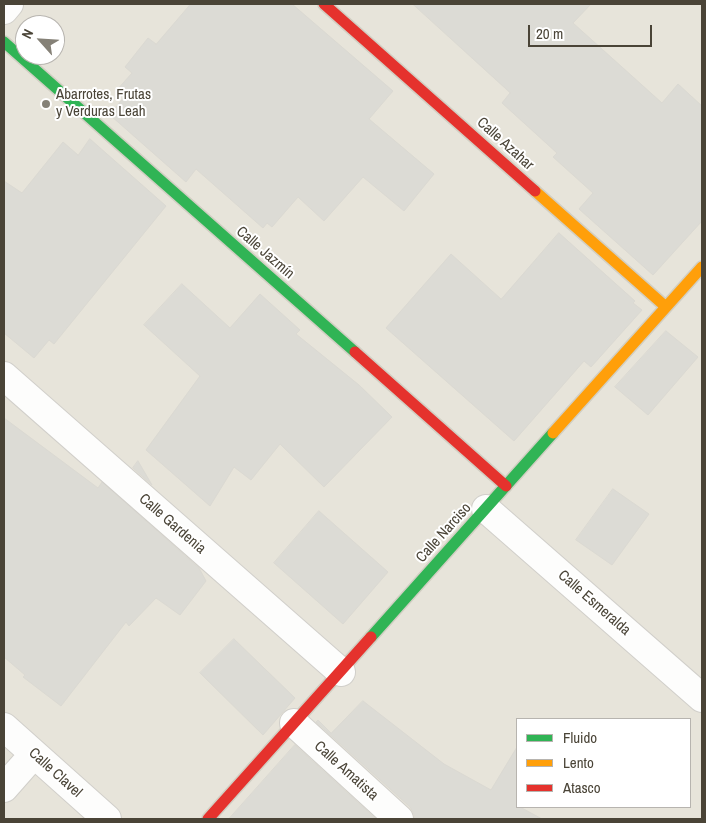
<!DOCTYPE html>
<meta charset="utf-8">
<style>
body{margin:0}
#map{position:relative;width:706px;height:823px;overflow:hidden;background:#f2f2ed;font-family:"Archivo Narrow",sans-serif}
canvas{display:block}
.frame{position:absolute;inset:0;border:5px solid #4a4437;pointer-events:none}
.legend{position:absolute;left:516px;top:718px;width:175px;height:90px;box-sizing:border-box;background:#fff;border:1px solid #b7b4af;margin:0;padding:6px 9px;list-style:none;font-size:15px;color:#4a4437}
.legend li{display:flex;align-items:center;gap:10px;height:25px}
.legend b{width:25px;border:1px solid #b7b4af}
.north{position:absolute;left:15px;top:15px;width:50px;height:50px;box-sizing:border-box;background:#fff;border:1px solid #b7b4af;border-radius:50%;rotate:296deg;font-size:14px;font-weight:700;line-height:20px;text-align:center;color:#4a4437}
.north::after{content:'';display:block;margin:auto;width:18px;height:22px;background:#858177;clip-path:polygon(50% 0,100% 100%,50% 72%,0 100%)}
.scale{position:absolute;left:528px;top:25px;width:124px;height:22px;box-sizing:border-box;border:2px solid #4a4437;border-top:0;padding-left:6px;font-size:15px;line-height:18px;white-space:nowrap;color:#4a4437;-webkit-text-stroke:4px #fff;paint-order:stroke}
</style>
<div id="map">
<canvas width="706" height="823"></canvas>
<div class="frame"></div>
<ul class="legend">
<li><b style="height:6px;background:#30b455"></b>Fluido</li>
<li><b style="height:6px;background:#ff9f0a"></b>Lento</li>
<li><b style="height:6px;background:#e5322d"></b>Atasco</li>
</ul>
<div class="north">N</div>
<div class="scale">20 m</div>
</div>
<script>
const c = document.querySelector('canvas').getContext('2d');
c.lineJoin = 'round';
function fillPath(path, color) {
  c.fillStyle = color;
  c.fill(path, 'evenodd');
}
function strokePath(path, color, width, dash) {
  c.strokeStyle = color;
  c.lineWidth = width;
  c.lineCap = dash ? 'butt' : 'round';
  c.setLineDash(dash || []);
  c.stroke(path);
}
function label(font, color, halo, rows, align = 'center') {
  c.font = font + ' "Archivo Narrow",sans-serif';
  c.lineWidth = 4;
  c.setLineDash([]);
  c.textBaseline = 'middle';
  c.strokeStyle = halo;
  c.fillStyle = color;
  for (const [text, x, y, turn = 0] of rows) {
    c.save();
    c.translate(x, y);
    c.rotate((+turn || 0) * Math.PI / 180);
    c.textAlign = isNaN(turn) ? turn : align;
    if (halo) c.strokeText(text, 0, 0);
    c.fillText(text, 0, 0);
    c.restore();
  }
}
const residential = new Path2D(`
 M4,4H702V819H4ZM25,25H55V55H25ZM517,719H690V807H517Z`);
const building = new Path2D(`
 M191,4H292L393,91L369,119L434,174L404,211L363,177L324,221L298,197L272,227L267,223L263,228L196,169L186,182L110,115L124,97L116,91L132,73L125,67L148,38L156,44Z
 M413,4H591L573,23L662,103L678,84L702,106V221L653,275L579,209L593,193L553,157L557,153L502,103L510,93Z
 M90,139L166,206L54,344L49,340L34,358L4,333V181L22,193L63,142L78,155Z
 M559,233L635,301L633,303L642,310L591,367L584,361L514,441L386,328L451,254L501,299Z
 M182,284L230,328L260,294L300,330L296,334L359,385L392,417L324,487L280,444L251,480L234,467L210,506L146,450L200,376L144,325Z
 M666,331L698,357L648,415L615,387Z
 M4,418L98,488L102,482L199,568L206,581L180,615L156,598L129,626L126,622L61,706L23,677L25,675L4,657Z
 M138,461L152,485L133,468Z
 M613,489L649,514L612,565L576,540Z
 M319,511L388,572L343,624L274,563Z
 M234,639L295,698L263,735L200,673Z
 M363,701L444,764L491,790L517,747V807H520L542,819H414V814L410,807L316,722L318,720L331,733Z
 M295,745L376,819H229Z`);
const street = new Path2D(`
 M4,10L9,4
 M4,376L341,672
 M486,509L702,698
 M294,723L399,819
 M4,727L107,819
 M4,788L34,754`);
const fast = new Path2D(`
 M4,42L355,352
 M371,637L553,433`);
const slow = new Path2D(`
 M535,191L666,307
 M553,433L702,267`);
const jam = new Path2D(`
 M324,4L535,191
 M355,352L506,486
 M208,819L371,637`);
const markers = [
 [46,104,5,"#858177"]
];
const poiNames = [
 ["Abarrotes, Frutas",56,95],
 ["y Verduras Leah",56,112]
];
const streetNames = [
 ["Calle Azahar",505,144,42],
 ["Calle Jazmín",265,253,41],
 ["Calle Gardenia",172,524,41],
 ["Calle Narciso",444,533,-48],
 ["Calle Esmeralda",594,603,41],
 ["Calle Amatista",346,771,42],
 ["Calle Clavel",55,773,42]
];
fillPath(residential, '#e7e4da');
fillPath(building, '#dcdbd5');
strokePath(building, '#dbd9d2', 1);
strokePath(street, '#d1cfca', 30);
strokePath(fast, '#d2cfc3', 14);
strokePath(slow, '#d2cfc3', 14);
strokePath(jam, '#d2cfc3', 14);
strokePath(street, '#fdfdfc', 28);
strokePath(fast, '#30b455', 11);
strokePath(slow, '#ff9f0a', 11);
strokePath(jam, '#e5322d', 11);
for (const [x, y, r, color] of markers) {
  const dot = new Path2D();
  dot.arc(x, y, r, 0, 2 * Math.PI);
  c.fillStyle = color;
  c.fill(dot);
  strokePath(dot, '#fff', 2);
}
label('15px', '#4a4437', '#fff', poiNames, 'left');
label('15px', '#4a4437', '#fff', streetNames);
</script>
